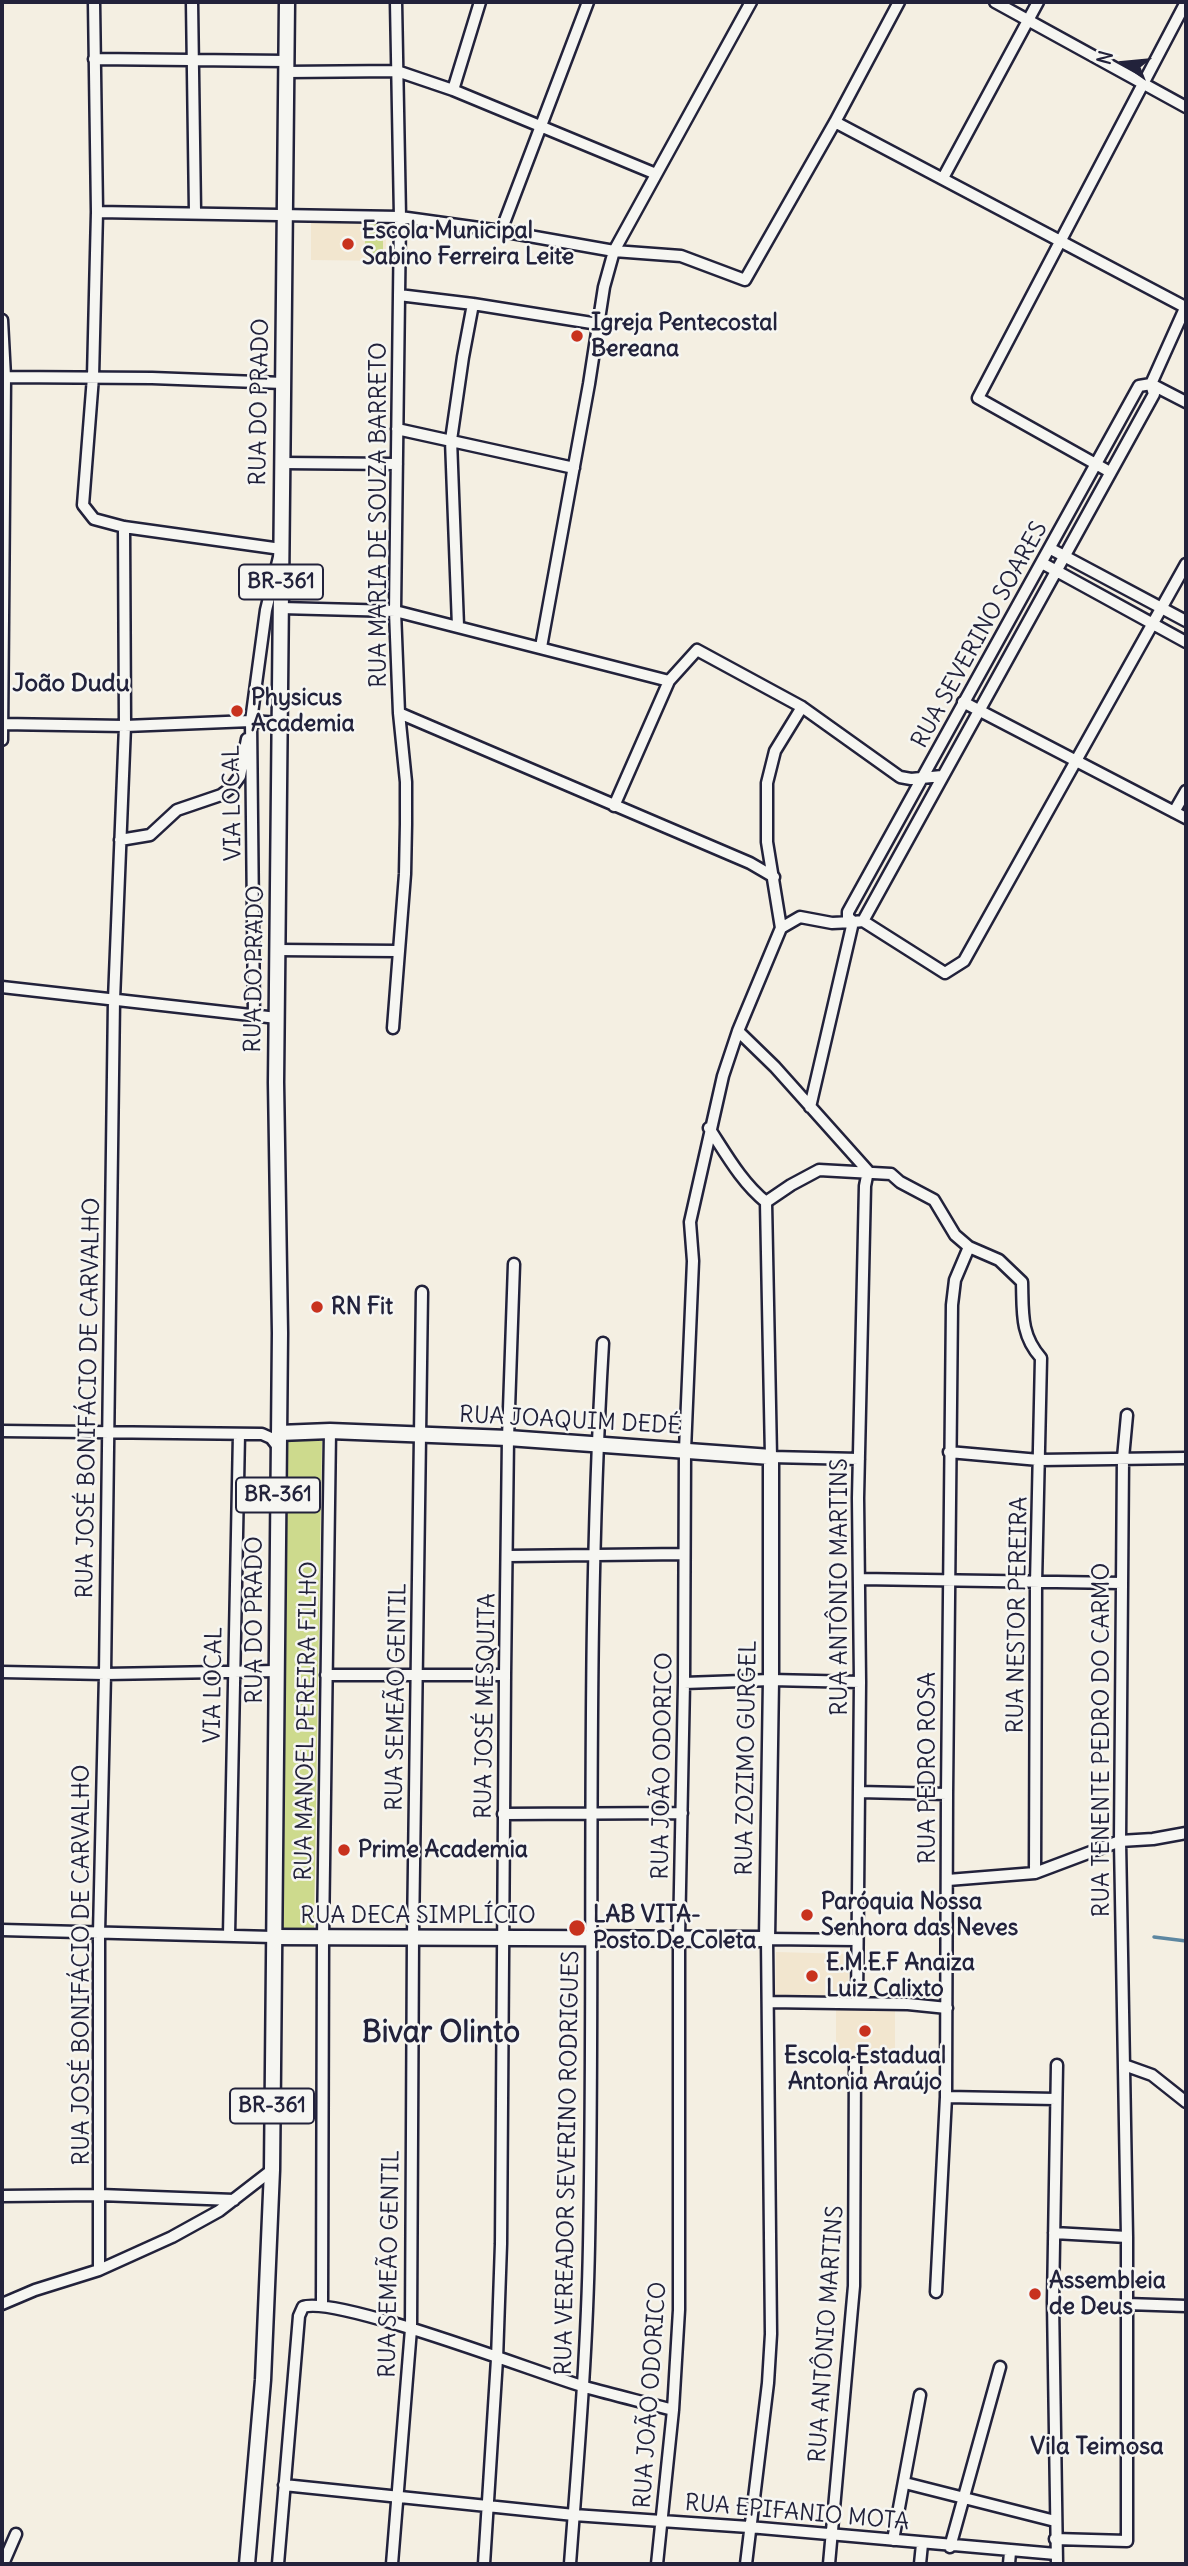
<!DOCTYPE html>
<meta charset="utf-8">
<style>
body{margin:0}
#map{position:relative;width:1188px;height:2566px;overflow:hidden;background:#f4efe2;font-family:Delius,sans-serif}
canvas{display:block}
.frame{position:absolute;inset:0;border:4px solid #22223b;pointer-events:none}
.north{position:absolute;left:1090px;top:28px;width:70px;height:70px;-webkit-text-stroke:5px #f6f6f2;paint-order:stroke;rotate:285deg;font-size:19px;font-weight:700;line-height:28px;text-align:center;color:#22223b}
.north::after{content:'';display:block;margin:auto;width:24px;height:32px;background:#22223b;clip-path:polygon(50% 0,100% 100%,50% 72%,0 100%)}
</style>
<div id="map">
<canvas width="1188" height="2566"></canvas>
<div class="frame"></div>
<div class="north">N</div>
</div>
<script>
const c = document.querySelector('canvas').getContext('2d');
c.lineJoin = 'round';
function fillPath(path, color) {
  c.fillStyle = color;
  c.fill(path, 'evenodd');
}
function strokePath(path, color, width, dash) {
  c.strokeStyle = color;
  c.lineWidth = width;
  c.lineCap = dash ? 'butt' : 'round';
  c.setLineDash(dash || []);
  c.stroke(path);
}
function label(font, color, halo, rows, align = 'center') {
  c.font = font + ' Delius,sans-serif';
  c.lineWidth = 5;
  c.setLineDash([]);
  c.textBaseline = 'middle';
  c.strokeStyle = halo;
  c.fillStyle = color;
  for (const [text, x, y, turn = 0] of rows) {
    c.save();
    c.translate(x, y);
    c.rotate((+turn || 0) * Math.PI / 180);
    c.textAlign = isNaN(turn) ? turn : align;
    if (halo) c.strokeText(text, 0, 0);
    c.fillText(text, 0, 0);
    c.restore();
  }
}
const built = new Path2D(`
 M311,221H386V261L311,260Z
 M776,1952L849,1954L848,2000L775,1998Z
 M836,2010H895V2051L836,2052Z`);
const green = new Path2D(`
 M365,224H383V256H365Z
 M288,1440L322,1441L314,1928H280Z`);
const stream = new Path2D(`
 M1154,1937L1186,1941`);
const street = new Path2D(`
 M94,2L97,212L93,377L83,505L94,519L124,527L281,549L266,610L251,721L254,1016
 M192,2L195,212
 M995,2L1186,107
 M94,59L286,61
 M286,72L397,71L453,90L656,174
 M453,90L480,2
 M835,122L1185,307
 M943,178L1038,2
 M97,212L400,217L501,231L614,251L681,256L745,280L835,122L899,2
 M501,231L588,2
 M399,295L473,304L598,324
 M2,320L5,377L2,740
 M2,377L152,378L283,383
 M1151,384L1186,402
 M397,429L574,468
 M282,463L397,464
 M1110,472L978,398L1186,2
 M1051,549L1186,621
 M1042,563L1186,642
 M281,608L395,611L669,681
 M458,626L451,440L463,357L473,304
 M541,647L589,384L604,287L614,251L751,2
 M963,702L1186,818
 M399,713L750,863L774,877
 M2,724L125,726L251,721L280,723
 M614,806L669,681L697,650L802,707L900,777L911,779L942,776
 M1174,812L1186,791
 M120,840L150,835L177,810L221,795L232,787L240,776L247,739
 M863,921L1154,394L1151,384L1186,306
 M863,921L853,922L848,917V912L1139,386L1151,384
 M863,921L945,973L964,961L1186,564
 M781,928L800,917L832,923L853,922L810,1107
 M278,950L397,951
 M2,987L277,1018
 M393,1028L405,874L406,824V782L399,713L395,611L400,217L396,2
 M738,1031L775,1067L868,1171L865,1186L858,1498L860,1682L857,2003
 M709,1128C726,1154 742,1183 766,1202
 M766,1202L791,1185L819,1170L891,1174L900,1182L934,1200L955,1235L969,1247L999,1260L1022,1282C1023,1311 1020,1335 1041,1358L1036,1583L1035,1873
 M766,1202L771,1457L859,1459
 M2,1431L262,1434L271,1438L279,1448
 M949,1452L1039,1460L1186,1458
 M508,1556L684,1554
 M860,1579L1122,1583
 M2,1672L105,1674L277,1671
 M326,1675H505
 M684,1683L771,1680L860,1682
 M859,1792L947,1794
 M503,1814L682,1813
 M948,1880L1035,1873L1120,1841L1153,1839L1186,1833
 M2,1930L273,1937
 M229,1935L239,1434
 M768,2002L908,2004L947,2008
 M1057,2065L1053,2302L1057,2564
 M1124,2065L1152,2075L1186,2102
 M946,2097L1056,2099
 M2,2196L100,2195L234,2200
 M1054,2233L1127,2237
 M99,2270V1933L105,1674L114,1000L125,726L124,527
 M936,2292L946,2097L947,1794L952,1305L955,1280L969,1247
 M2,2304L35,2290L99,2270L172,2237L219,2211L272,2170
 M1127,2304L1186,2306
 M322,2305L323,1937L330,1431
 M905,2483L1055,2521
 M284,2485L574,2515L749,2527L1056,2554
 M1055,2539L1127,2541V2237L1120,1841L1123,1458L1127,1415
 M893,2540L920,2395
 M950,2547L1000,2367
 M3,2564L16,2534
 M278,2564L299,2316L303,2307C336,2295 538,2373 585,2387C614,2395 643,2402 673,2410
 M392,2564L411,2329L413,1936L422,1292
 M484,2564L497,2359L501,2244L505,1675L508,1438L514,1264
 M570,2564C578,2458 587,2352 589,2245C595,1945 585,1643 603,1343
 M657,2564L673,2410L679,2310V1938L684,1683L685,1450L693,1261L690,1222L723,1076L738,1031L781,928L767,842V783L775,751L802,707
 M746,2564L768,2383L771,2334L767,1939L857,1940
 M829,2564L854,2286L855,2063
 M920,2564L922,2544
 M1009,2564L1010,2552`);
const secondary = new Path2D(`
 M273,1937C438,1937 603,1938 767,1939L771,1680V1457L508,1438L330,1431L279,1433`);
const primary = new Path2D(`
 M247,2564L263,2380L272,2170L280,1333L276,1082L287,2`);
const markers = [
 [348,244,7,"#c8321e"],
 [577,336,7,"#c8321e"],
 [237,711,7,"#c8321e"],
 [317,1307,7,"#c8321e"],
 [344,1850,7,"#c8321e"],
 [807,1915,7,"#c8321e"],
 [577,1928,9,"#c8321e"],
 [812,1976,7,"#c8321e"],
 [865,2031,7,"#c8321e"],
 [1035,2294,7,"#c8321e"]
];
const shields = [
 [281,582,84],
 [278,1495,84],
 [272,2106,84]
];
const shieldNames = [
 ["BR-361",281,582],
 ["BR-361",278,1495],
 ["BR-361",272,2106]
];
const poiNames = [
 ["Escola Municipal",362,231],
 ["Sabino Ferreira Leite",362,257],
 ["Igreja Pentecostal",591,323],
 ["Bereana",591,349],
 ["Physicus",251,698],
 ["Academia",251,724],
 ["RN Fit",331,1307],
 ["Prime Academia",358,1850],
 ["Paróquia Nossa",821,1902],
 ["Senhora das Neves",821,1928],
 ["LAB VITA-",593,1915],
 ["Posto De Coleta",593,1941],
 ["E.M.E.F Anaiza",826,1963],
 ["Luiz Calixto",826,1989],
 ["Escola Estadual",865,2056,"center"],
 ["Antonia Araújo",865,2082,"center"],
 ["Assembleia",1049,2281],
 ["de Deus",1049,2307]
];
const streetNames = [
 ["RUA DO PRADO",260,402,-89],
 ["RUA MARIA DE SOUZA BARRETO",379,515,-90],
 ["RUA SEVERINO SOARES",980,635,-61],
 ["VIA LOCAL",233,803,-91],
 ["RUA DO PRADO",255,969,-89],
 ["RUA JOSÉ BONIFÁCIO DE CARVALHO",89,1398,-89],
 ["RUA JOAQUIM DEDÉ",570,1421,3],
 ["RUA ANTÔNIO MARTINS",840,1587,-90],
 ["RUA NESTOR PEREIRA",1018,1615,-89],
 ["RUA DO PRADO",255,1620,-90],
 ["VIA LOCAL",214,1685,-89],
 ["RUA SEMEÃO GENTIL",397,1697,-89],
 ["RUA JOSÉ MESQUITA",486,1706,-89],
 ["RUA MANOEL PEREIRA FILHO",307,1721,-89],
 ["RUA TENENTE PEDRO DO CARMO",1102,1740,-90],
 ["RUA ZOZIMO GURGEL",747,1758,-89],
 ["RUA JOÃO ODORICO",663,1766,-89],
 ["RUA PEDRO ROSA",928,1768,-90],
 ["RUA DECA SIMPLÍCIO",418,1916],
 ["RUA JOSÉ BONIFÁCIO DE CARVALHO",82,1965,-90],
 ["RUA VEREADOR SEVERINO RODRIGUES",568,2163,-89],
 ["RUA SEMEÃO GENTIL",390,2264,-89],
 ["RUA ANTÔNIO MARTINS",827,2334,-86],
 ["RUA JOÃO ODORICO",651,2395,-86],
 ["RUA EPIFANIO MOTA",797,2513,5]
];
const neighbourhoodNames = [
 ["João Dudu",71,684],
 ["Vila Teimosa",1097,2447]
];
const districtNames = [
 ["Bivar Olinto",441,2033]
];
fillPath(built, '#f2e6cf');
fillPath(green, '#cdda8d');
strokePath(stream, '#5d87a1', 3.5);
strokePath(street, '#22223b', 15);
strokePath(secondary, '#22223b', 19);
strokePath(primary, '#22223b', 19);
strokePath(street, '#f6f6f2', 10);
strokePath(secondary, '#f6f6f2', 14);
strokePath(primary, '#f6f6f2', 14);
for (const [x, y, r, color] of markers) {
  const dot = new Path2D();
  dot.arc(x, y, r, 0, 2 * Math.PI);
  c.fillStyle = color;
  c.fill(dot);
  strokePath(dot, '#f6f6f2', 2.5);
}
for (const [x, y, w] of shields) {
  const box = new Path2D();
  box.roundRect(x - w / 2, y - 17.5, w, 35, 5);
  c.fillStyle = '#f6f6f2';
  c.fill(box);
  strokePath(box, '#22223b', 2);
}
label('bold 21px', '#22223b', null, shieldNames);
label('bold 23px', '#22223b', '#f6f6f2', poiNames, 'left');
label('23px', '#22223b', '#f6f6f2', streetNames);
label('bold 24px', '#22223b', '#f6f6f2', neighbourhoodNames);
label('bold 30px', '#22223b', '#f6f6f2', districtNames);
</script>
